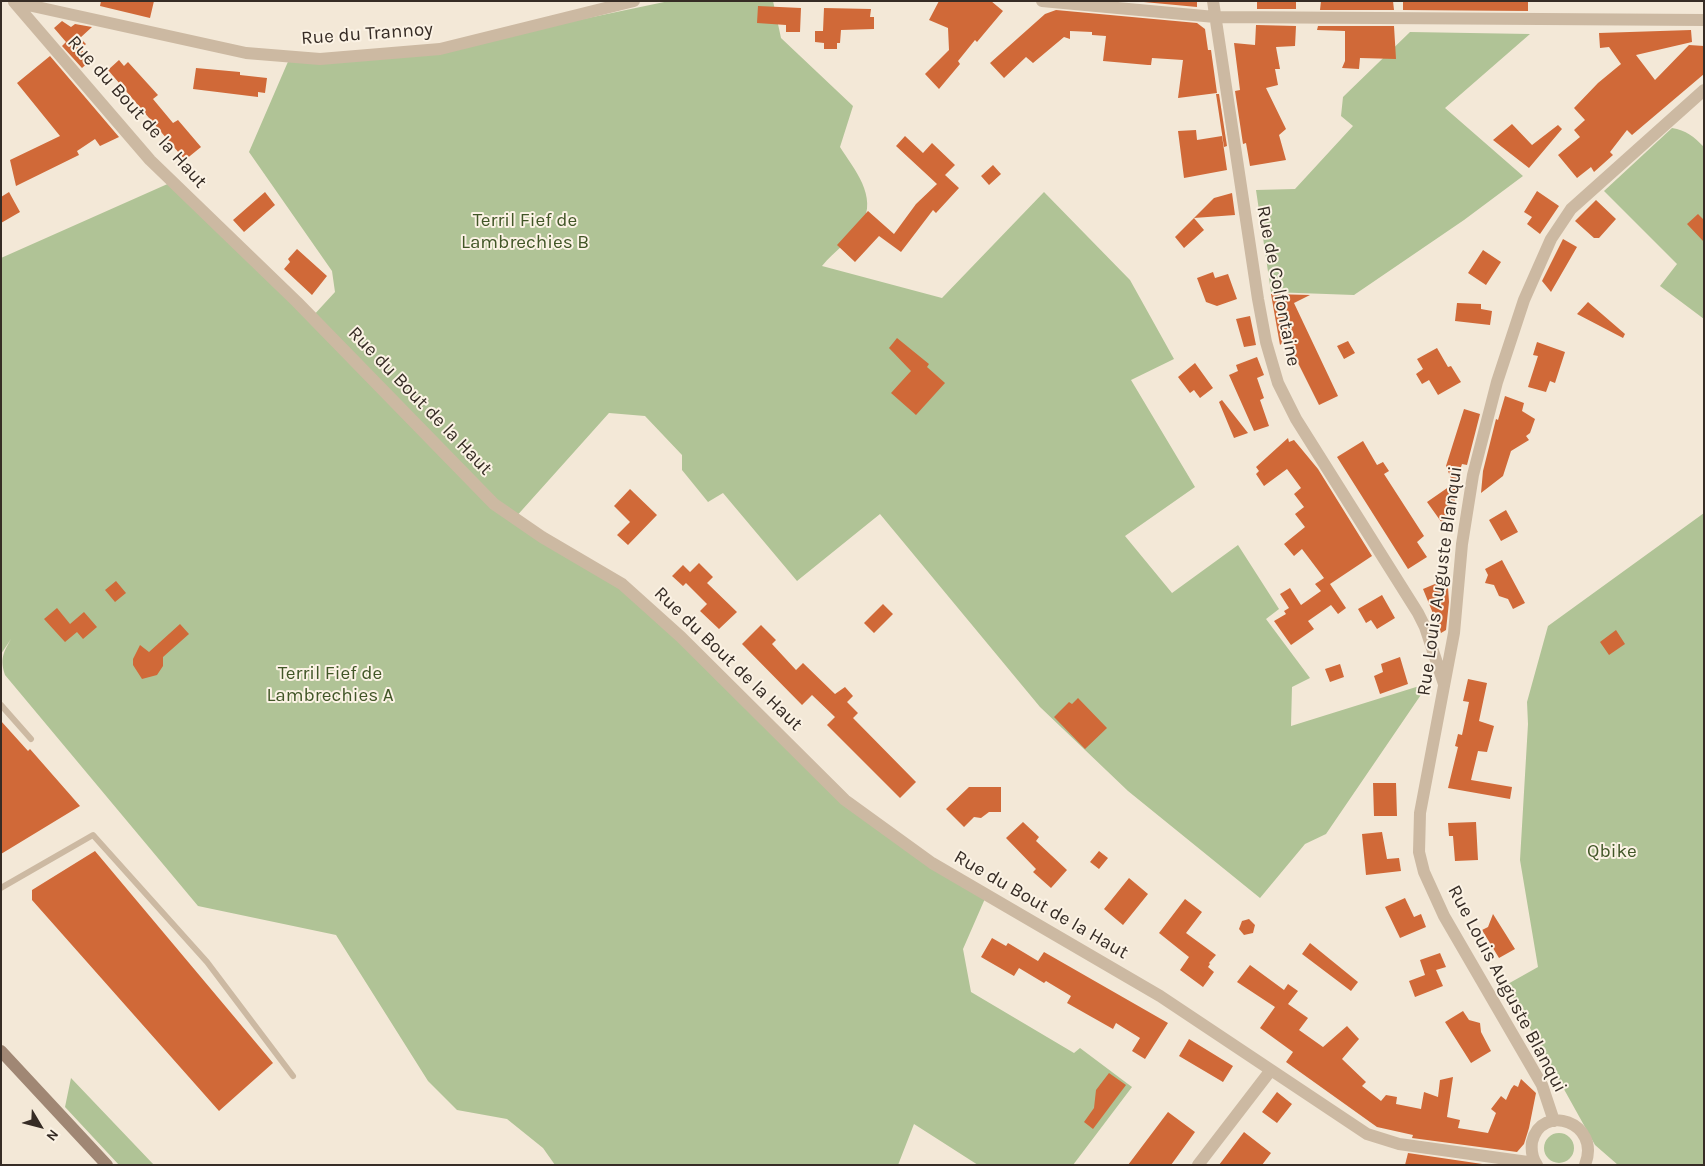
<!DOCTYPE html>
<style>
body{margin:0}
#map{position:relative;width:1705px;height:1166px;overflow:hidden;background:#f3e8d7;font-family:Karla,sans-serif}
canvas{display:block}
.frame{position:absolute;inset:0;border:2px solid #362c25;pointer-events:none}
.north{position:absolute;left:15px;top:1101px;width:50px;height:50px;-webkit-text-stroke:4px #fbf2e4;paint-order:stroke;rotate:127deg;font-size:14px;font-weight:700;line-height:20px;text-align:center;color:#362c25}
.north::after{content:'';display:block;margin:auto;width:18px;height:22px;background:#362c25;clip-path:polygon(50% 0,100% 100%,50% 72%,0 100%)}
</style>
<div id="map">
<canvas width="1705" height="1166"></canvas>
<div class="frame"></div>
<div class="north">N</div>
</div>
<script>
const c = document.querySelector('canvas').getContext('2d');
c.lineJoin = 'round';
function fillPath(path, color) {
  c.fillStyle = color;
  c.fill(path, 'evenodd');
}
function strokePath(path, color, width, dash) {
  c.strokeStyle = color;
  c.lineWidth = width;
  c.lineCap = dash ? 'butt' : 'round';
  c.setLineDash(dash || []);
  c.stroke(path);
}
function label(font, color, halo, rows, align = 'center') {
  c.font = font + ' Karla,sans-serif';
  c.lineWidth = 4;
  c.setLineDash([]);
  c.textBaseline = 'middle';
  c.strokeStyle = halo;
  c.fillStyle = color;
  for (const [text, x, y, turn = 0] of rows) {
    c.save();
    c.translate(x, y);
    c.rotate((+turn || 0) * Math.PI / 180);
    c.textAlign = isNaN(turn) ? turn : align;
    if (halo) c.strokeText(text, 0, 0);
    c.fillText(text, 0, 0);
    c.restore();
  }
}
const green = new Path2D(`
 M669,1H773L781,38L853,106L840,147C854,169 878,196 862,224C854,238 833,252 822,266L942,298L1044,192L1130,280L1174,359L1131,380L1195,487L1125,536L1172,593L1238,545L1279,609L1266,619L1310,678L1292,687L1291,726L1429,683L1326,834L1305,844L1260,898L1128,791L1040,707L880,514L797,581L723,493L708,502L682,470V455L645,416L609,413L514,519L622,584L845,800L987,894L963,949L971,992L1074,1053L1080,1048L1132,1087L1073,1165H978L914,1124L898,1165H555L543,1148L507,1119L457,1110L428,1081L336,935L198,906L5,675C0,659 3,653 11,639L1,654V258L172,182L312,317L335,292L332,271L249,152L290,57L440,49Z
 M1410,32L1530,34L1445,108L1523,176L1464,220L1354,295L1271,292L1256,190L1295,189L1353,126L1341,116L1343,97Z
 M1672,128C1686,130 1694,137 1704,147V319L1660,286L1677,264L1604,191Z
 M1704,513V1165H1618L1595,1145L1506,985L1538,967L1520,860L1528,724L1527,702L1548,626Z
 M71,1078L154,1165H119L65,1107Z
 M1544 1148a15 15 0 1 1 30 0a15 15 0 1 1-30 0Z`);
const building = new Path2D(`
 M101,1H154L150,18L100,6Z
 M939,1H991L1003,11L977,42L975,40L958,61L960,64L939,89L925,74L949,50L948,28L929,20Z
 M1133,1H1197V7Z
 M1257,1H1296V9H1257Z
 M1321,1H1393L1394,10H1320Z
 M1403,1H1528V11L1403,10Z
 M758,6L801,8L800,32H786V25L757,23Z
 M824,8L871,9L870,17H874V29L841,30L840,43H837V49H824V43L815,42V31H823Z
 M1056,10L1197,23L1205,29L1208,50H1211L1217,93L1178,98L1183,60L1152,58L1151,65H1148L1103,61L1106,36L1092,35V32L1070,31V39L1064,37L1033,63L1026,57L1004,78L990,63L1045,14Z
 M62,21L71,27L75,24L92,27L80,38L86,44L81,49L91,60L82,68L62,46L66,42L54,28Z
 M1256,25L1296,26L1295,46L1276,47L1280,69H1275L1278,85L1266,88L1286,129L1279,135L1286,160L1250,166L1246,143L1243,144L1235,91L1240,90L1234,43L1255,45Z
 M1318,26H1394L1396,59L1360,58L1359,69L1342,68L1345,61V31L1317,30Z
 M1691,30L1692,42L1636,55L1655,80L1689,45L1704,46V74L1632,135L1627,130L1610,152L1613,155L1594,172L1591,167L1577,178L1558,155L1580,137L1574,130L1585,120L1574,108L1598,83L1621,64L1609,47L1600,48L1599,33Z
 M50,56L119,137L100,146L95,139L77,151L79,155L16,186L10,160L60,136L17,83Z
 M119,60L124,66L128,62L158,95L153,99L173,123L178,120L201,147L185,160L108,70Z
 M196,68L240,72V75L267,78L265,93L258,92V97L193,89Z
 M1216,94H1219L1227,146L1224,147Z
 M1512,124L1532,145L1558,125L1562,129L1529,168L1493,140Z
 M1196,130L1197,140L1222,136L1227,170L1184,178L1178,131Z
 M905,136L923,153L932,143L955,165L945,175L959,188L936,213L933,210L901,252L879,236L855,262L837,245L868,211L894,234L916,204L937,184L896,146Z
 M993,165L1001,174L989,185L981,176Z
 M1537,191L1559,206L1540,234L1527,224L1532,217L1524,212Z
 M9,192L20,212L1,223V197Z
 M265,192L275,205L244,232L233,220Z
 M1232,193L1235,215L1194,218L1214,198Z
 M1596,200L1616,219L1599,238H1594L1575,221Z
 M1698,214L1704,220V242L1687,224Z
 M1194,218L1204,230L1184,248L1175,237Z
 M1563,239L1577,247L1551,292L1542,281Z
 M297,249L327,276L312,295L284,269L290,262L288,259Z
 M1483,250L1501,262L1486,285L1468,273Z
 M1213,272L1215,278L1228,274L1237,299L1217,306L1206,302L1197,278Z
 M1271,294L1310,295L1294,303L1338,396L1319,405L1286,339L1280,345Z
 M1588,302L1625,334L1623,338L1577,314Z
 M1457,303L1481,304V309L1492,311L1490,325L1455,321Z
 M1250,316L1256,345L1244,347L1236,319Z
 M897,338L929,364L927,367L945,383L916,415L891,393L911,371L889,348Z
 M1348,341L1355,353L1344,359L1337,346Z
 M1537,342L1565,352L1555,383L1550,381L1546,392L1528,387L1538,356L1533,355Z
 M1437,348L1448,367L1451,366L1461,382L1438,395L1429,380L1422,384L1416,374L1423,369L1417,359Z
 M1257,357L1264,375L1257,378L1264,398L1260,400L1269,426L1254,431L1229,375L1238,371L1236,365Z
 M1195,363L1213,388L1200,398L1194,390L1190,393L1178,377Z
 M1505,396L1524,403L1522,411L1535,419L1530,433L1526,436L1529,440L1511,451L1503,476L1481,493L1483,471L1496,419L1498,420Z
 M1222,400L1248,433L1234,438L1219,402Z
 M1464,409L1480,414L1467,465L1462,464L1456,482L1454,512L1442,523L1427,502L1453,484L1446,466Z
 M1288,438L1289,442L1294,440L1318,469L1372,556L1330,584L1346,608L1338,614L1331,605L1308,621L1314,629L1291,645L1274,621L1286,614L1284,611L1289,608L1280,594L1290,588L1301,605L1321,591L1315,584L1324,578L1302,549L1294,556L1284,544L1305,527L1295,514L1304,507L1294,494L1301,488L1287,469L1264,486L1256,474L1259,471L1256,467Z
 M1363,441L1377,465L1383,462L1389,471L1384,474L1424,536L1417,542L1427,557L1408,569L1337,457Z
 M630,489L657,515L628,545L617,535L630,522L614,506Z
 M1506,510L1518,532L1501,541L1489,520Z
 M1502,560L1525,603L1513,609L1508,599L1499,596L1494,585L1485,583L1488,575L1485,569Z
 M699,563L713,577L707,583L737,612L719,629L700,611L707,604L686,583L683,586L672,576L683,565L690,572Z
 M116,581L126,593L115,602L105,590Z
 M1442,581L1446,589L1448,587L1449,602L1446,630L1441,633L1423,589Z
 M1382,595L1395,618L1377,629L1371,620L1366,623L1358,609Z
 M883,604L893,614L874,633L864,623Z
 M57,608L70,624L84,612L97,627L83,639L77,632L65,642L44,619Z
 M180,624L189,634L163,657V666L157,675L142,679L133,665V659L140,645L149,652Z
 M761,625L776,640L772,644L796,670L803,663L835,694L845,687L853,696L847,702L858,713L853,718L916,782L900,798L827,725L835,717L812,695L802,705L742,644Z
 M1616,630L1625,644L1609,655L1600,642Z
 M1400,657L1408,684L1380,694L1374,676L1383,672L1381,664Z
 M1340,664L1344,677L1330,682L1325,669Z
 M1468,679L1487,683L1479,721L1494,726L1487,752L1478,751L1471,780L1512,787L1510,799L1448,788L1458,747L1455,746L1458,734L1462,735L1469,702L1463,701Z
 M1078,698L1107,728L1085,749L1054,717L1069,702L1072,704Z
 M1,721L28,751L30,749L80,806L1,854Z
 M1373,783H1396L1397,816H1374Z
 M969,787H1001V812H989L981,818L974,817L964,827L946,809Z
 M1023,822L1039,837L1036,841L1067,870L1051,888L1033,872L1036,869L1006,838Z
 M1476,822L1478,860L1455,861L1453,836H1449L1448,823Z
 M1382,832L1387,859L1399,858L1401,871L1366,875L1362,834Z
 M95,851L273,1063L219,1111L32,900V890Z
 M1099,851L1108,858L1099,869L1090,862Z
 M1129,878L1148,894L1123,925L1104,909Z
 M1405,898L1414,917L1421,914L1426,927L1400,938L1385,907Z
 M1185,899L1202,912L1186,933L1216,955L1209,963L1210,964L1208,967L1214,972L1203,987L1180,970L1189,957L1159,933Z
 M1493,914L1515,949L1499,958L1482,930L1488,927Z
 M1249,919L1255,925L1253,933L1244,935L1239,929L1242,921Z
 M992,938L1006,946L1008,943L1038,961L1044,952L1168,1023L1145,1059L1132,1051L1140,1038L1116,1023L1113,1029L1067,1003L1071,996L1046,981L1044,983L1019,968L1014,976L981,957Z
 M1310,943L1358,982L1351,991L1302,954Z
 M1440,953L1446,967L1436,970L1443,986L1415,997L1409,981L1425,975L1420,960Z
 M1250,965L1284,990L1288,984L1298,991L1288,1004L1308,1018L1299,1030L1323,1047L1347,1026L1359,1039L1342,1059L1366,1082L1362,1086L1381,1101L1386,1095L1397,1097L1396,1104L1421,1109L1424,1092L1438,1097L1440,1080L1453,1077L1447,1117L1460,1120L1458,1128L1488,1133L1496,1113L1491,1109L1501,1096L1506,1100L1511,1089L1514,1085L1518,1087L1521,1079L1536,1093L1529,1128L1524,1144L1517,1152L1412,1138L1413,1135L1377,1127L1286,1062L1293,1052L1260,1028L1275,1007L1237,982Z
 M1463,1011L1469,1020L1480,1023L1481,1032L1491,1051L1471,1063L1445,1022Z
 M1189,1039L1233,1066L1223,1082L1179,1056Z
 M1109,1073L1126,1085L1093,1129L1084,1122L1094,1108L1096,1090Z
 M1277,1092L1292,1104L1277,1123L1262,1112Z
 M1168,1112L1195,1132L1171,1165H1128Z
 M1244,1132L1271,1153L1262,1165H1219Z
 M1408,1153L1489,1165H1405Z`);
const lane = new Path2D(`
 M1,705L31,739
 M1,888L93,835L207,962L293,1076`);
const street = new Path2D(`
 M1042,1L1215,17L1704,20
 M1213,1L1258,299L1266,342L1278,383L1296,419L1418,613L1425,627L1444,684
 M14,2L246,53L320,59L440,49L634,1
 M15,3L150,160L297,302L494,504L542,537L622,584L681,637L845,800L932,863L1160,996L1367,1134L1399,1144L1535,1163
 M1554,1121L1542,1085L1444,916L1424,872L1419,852L1420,813L1454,633L1462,544L1473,475L1497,382L1524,300L1551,239L1571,209L1704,90
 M1198,1165L1271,1070
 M1537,1165C1532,1158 1531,1150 1532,1142C1541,1102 1602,1122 1585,1165`);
const secondary = new Path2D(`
 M1,1051L107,1165`);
const streetNames = [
 ["Rue du Trannoy",367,34,-4],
 ["Rue du Bout de la Haut",137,112,48],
 ["Rue de Colfontaine",1278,286,79],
 ["Rue du Bout de la Haut",420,401,46],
 ["Rue Louis Auguste Blanqui",1440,581,-82],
 ["Rue du Bout de la Haut",728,659,44],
 ["Rue du Bout de la Haut",1041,905,30],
 ["Rue Louis Auguste Blanqui",1507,989,62]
];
const parkNames = [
 ["Terril Fief de",525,221],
 ["Lambrechies B",525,243],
 ["Terril Fief de",330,674],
 ["Lambrechies A",330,696],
 ["Qbike",1612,852]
];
fillPath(green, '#b0c396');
fillPath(building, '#d06938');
strokePath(lane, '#ccb9a2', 6);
strokePath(street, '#ccb9a2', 12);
strokePath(secondary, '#a08774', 12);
label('19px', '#362c25', '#fbf2e4', streetNames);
label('19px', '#415627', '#fbf2e4', parkNames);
</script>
